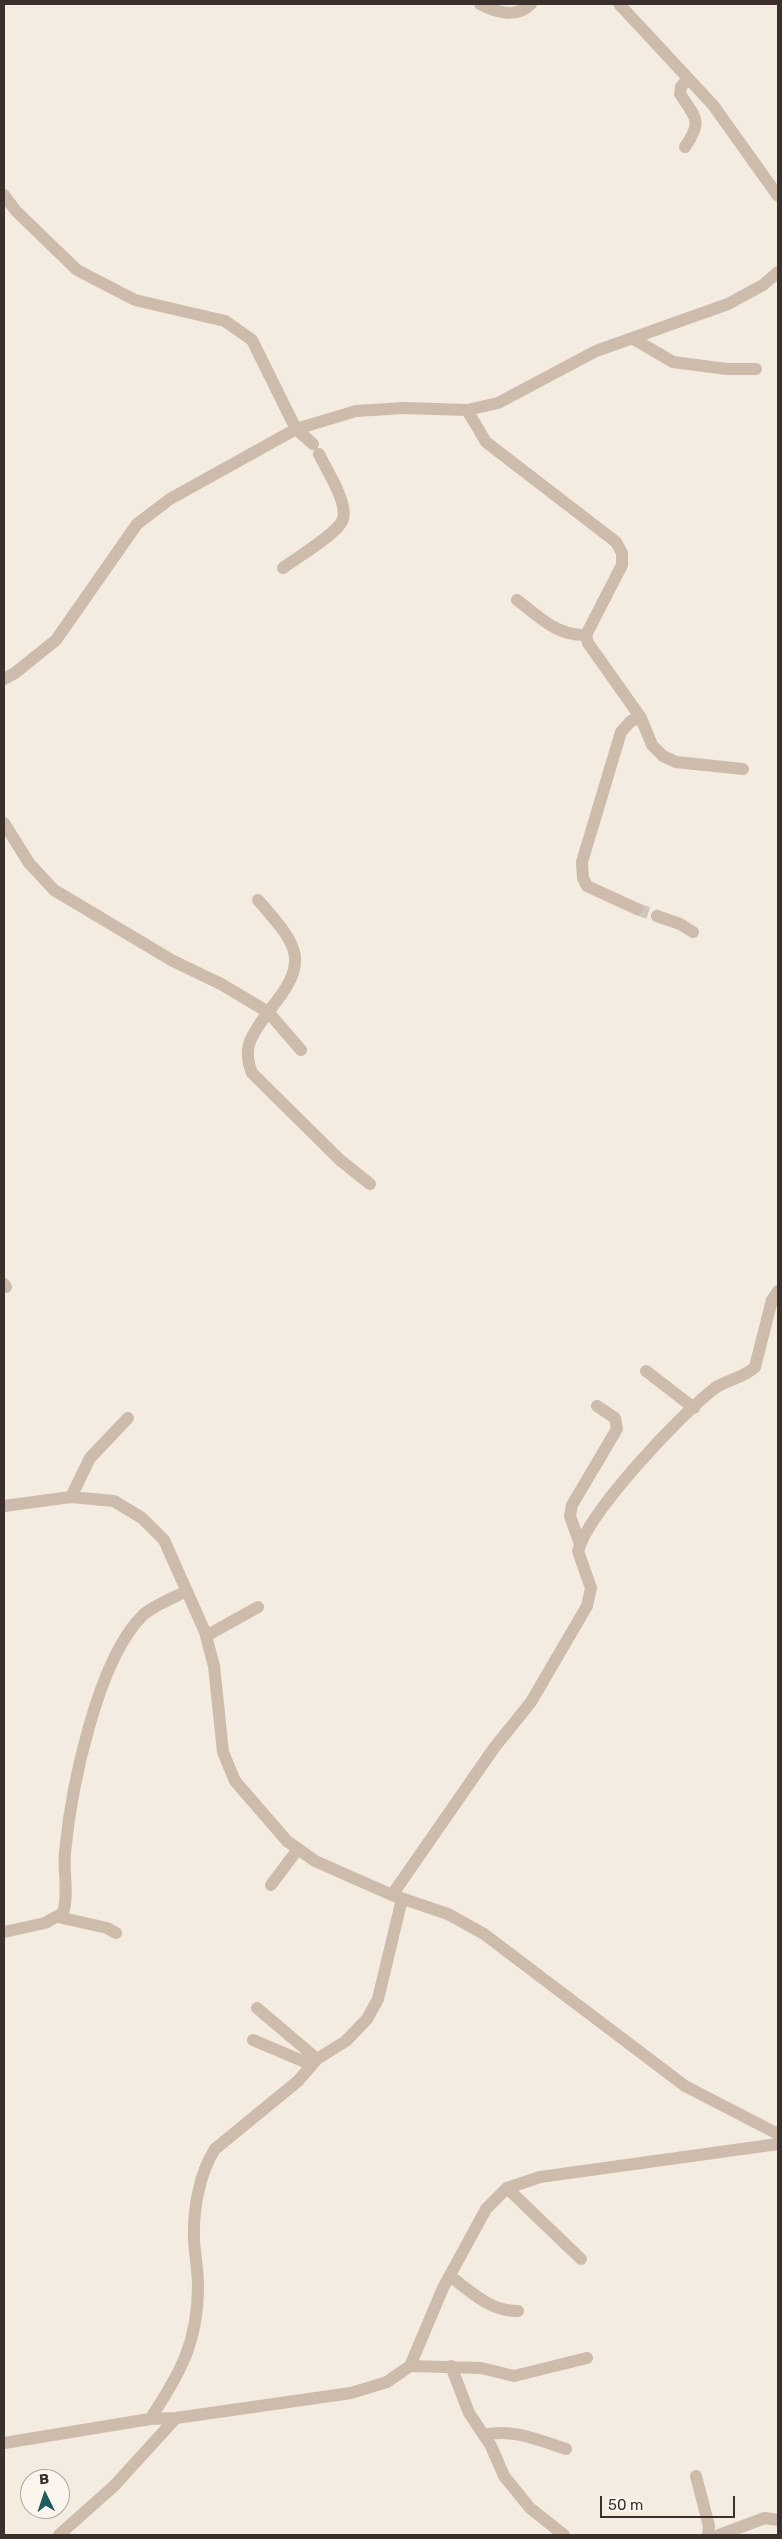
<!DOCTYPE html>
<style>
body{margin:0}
#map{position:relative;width:782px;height:2539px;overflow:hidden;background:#f4ebe1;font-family:Rubik,sans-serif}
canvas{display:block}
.frame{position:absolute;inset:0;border:5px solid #3b302b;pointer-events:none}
.north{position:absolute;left:20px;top:2469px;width:50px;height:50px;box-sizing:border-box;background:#fbf5ee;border:1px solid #aea6a0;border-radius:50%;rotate:356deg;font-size:14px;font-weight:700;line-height:20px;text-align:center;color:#3b302b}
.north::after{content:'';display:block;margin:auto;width:18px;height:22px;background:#1f5a5e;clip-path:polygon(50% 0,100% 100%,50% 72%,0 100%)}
.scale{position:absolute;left:600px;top:2496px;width:135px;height:22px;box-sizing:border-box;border:2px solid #3b302b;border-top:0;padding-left:6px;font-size:15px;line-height:18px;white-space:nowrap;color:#3b302b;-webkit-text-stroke:4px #fbf5ee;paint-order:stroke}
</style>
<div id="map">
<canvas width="782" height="2539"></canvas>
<div class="frame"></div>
<div class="north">B</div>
<div class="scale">50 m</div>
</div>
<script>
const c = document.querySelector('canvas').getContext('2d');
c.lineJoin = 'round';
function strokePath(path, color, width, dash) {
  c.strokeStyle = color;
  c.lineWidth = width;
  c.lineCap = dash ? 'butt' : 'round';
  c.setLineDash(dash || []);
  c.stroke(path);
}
const minorTunnel = new Path2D(`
 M637,909L657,916`);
const minor = new Path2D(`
 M480,4C495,12 517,19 531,4
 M619,4L713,105L778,196
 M685,147C703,121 696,118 680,94L681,87L688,78
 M4,195L16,211L77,270L135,300L225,321L252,340L296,429L313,444
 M632,338L673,362L727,369H756
 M467,410L486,442L616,542L622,553V565L586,635L588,643L641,718L652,745L663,756L676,762L743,769
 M283,568C296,558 339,533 343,519C348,502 326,469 319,454
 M517,600C540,617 556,636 586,635
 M4,679L15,673L56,640L137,524L170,499L296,429L356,411L404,408L467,410L498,403L596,351L728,304L763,285L778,272
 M4,823L29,863L54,890L173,961L221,984L268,1012C253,1034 241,1046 252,1073L340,1160L370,1184
 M258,900C298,946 312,960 268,1012L301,1050
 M637,909L587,886L583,878L582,862L621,732L631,721L641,718
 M657,916L680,924L693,932
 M4,1284L6,1287
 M646,1371L694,1408
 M71,1497L90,1458L128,1418
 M4,1506L71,1497L114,1501L142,1518L164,1540L205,1632L214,1666L223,1752L235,1781L287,1841L315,1861L392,1895L448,1914L484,1934L685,2086L778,2134
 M580,1544L570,1516L572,1505L617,1429L615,1418L597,1406
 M206,1636L258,1607
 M271,1885L298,1849
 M392,1895L494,1748L531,1702L587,1606L591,1588L578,1551C589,1511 681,1414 715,1388C728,1379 744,1378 755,1367L772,1300L778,1291
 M58,1917L107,1928L116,1933
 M4,1932L45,1923L63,1913C69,1894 63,1871 65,1852C71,1789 97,1660 143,1615C154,1605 173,1598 187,1591
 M257,2008L317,2059
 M253,2040L312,2065
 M507,2188L581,2259
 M450,2276C470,2291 491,2312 518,2311
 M410,2366L481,2368L514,2376L587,2358
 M451,2366L469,2413L491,2446L504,2476L530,2508L564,2535
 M150,2419C180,2374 198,2342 198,2286C198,2271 195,2255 194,2240C193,2210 199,2174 215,2149L298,2081L317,2059L346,2041L367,2019L378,1999L402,1899
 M484,2435C513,2428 538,2440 566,2449
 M4,2443L150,2419L176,2418L351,2393L387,2382L410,2366L443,2288L486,2209L507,2188L540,2177L778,2144
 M696,2476L709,2526L708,2535
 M59,2535L114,2486L176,2418
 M719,2535L765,2518L778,2520`);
strokePath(minorTunnel, '#cfc6bd', 12, [12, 6]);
strokePath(minor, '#cdbbac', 12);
</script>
